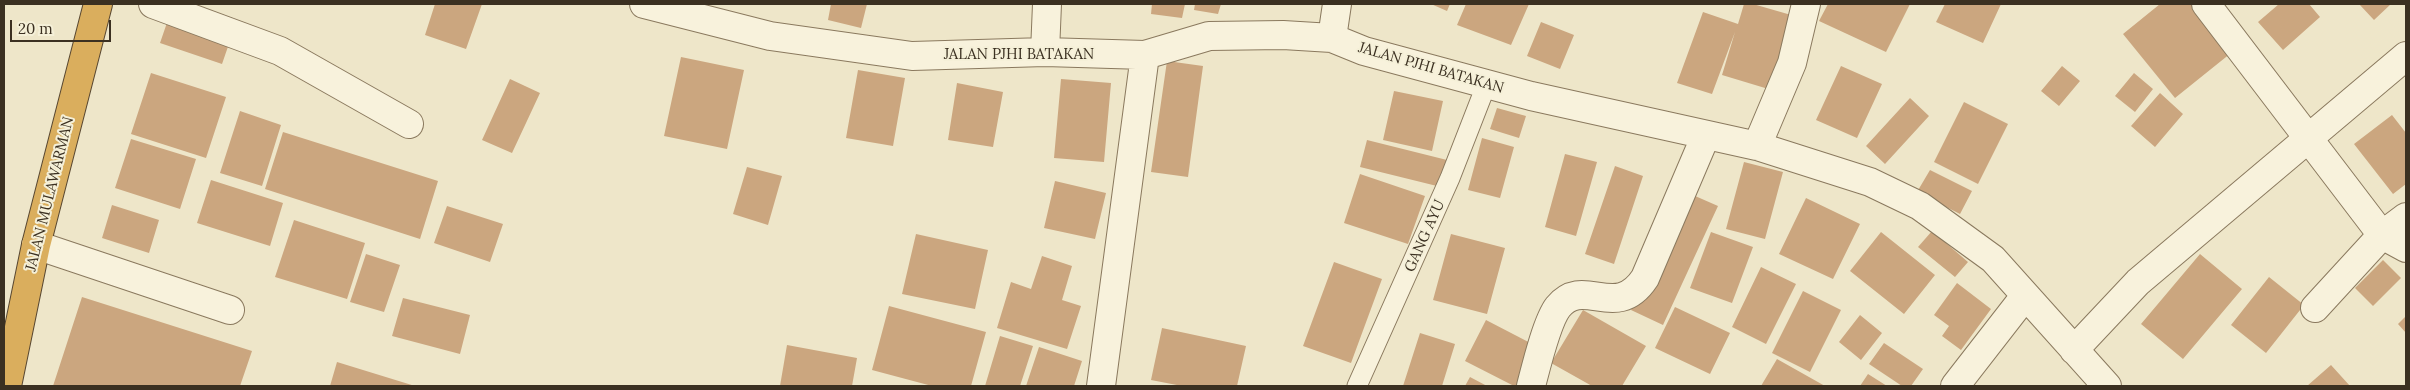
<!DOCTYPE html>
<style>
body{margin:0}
#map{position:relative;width:2410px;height:390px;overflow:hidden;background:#eee6c9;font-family:Lora,serif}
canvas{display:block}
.frame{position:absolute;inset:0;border:5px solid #3b3021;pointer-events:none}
.scale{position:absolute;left:10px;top:20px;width:101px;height:22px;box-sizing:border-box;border:2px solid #3b3021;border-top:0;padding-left:6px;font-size:15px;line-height:18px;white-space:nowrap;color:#3b3021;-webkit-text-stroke:4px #f5f0d8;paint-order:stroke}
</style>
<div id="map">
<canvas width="2410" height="390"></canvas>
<div class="frame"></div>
<div class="scale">20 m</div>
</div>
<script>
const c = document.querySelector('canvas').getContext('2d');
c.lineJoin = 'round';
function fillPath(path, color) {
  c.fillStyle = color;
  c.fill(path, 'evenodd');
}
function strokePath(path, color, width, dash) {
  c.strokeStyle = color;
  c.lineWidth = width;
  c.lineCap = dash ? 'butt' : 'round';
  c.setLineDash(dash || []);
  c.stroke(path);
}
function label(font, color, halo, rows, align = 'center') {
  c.font = font + ' Lora,serif';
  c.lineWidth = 4;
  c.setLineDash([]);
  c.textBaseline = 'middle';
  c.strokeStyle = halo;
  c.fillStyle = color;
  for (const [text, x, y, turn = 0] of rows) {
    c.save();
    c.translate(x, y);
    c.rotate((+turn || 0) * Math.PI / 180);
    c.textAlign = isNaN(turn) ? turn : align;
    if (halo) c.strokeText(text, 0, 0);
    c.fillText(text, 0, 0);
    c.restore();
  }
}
const building = new Path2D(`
 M435,4H482L466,49L425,35Z
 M831,4H867L861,28L828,20Z
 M1152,4H1185L1182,18L1151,14Z
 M1195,4H1221L1218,14L1194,10Z
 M1431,4H1450L1447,11Z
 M1466,4H1529L1511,45L1457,25Z
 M1744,4H1753L1798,17L1775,91L1722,75L1735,32L1712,94L1677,83L1703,12L1738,24Z
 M1828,4H1910L1886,52L1819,21Z
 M1945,4H2001L1983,43L1936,22Z
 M2160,4H2191L2231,53L2175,98L2123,34Z
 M2279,4H2309L2320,17L2283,50L2258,22Z
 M2359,4H2391L2374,20Z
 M170,14L232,35L222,64L160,43Z
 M1541,22L1574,35L1560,69L1527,56Z
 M681,57L744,70L727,149L664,136Z
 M1167,61L1203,66L1188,177L1151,172Z
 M1841,66L1882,84L1857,138L1816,120Z
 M2062,66L2080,81L2059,106L2041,91Z
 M858,70L905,78L893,146L846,138Z
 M151,73L226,97L206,158L131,134Z
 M2134,73L2153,89L2135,112L2115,96Z
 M510,79L540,93L512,153L482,140Z
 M1061,79L1111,83L1104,162L1054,158Z
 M957,83L1003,92L993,147L948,140Z
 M1394,91L1443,101L1432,151L1383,140Z
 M2160,93L2183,114L2155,147L2131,126Z
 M1910,98L1929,116L1885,164L1866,146Z
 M1964,102L2008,124L1978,184L1934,162Z
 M1497,108L1526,116L1519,138L1490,129Z
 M240,111L281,125L262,186L220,173Z
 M2392,115L2406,133V184L2393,194L2354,144Z
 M283,132L438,181L420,239L265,189Z
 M1482,138L1514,147L1500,198L1468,190Z
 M131,139L196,159L180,209L115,188Z
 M1367,140L1447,160L1441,187L1360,167Z
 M1565,154L1597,162L1576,236L1545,227Z
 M1744,162L1783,172L1765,239L1726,229Z
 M1615,166L1643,176L1614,264L1585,254Z
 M747,167L782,176L768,225L733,214Z
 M1930,170L1972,191L1960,214L1917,192Z
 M1360,174L1425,196L1408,244L1344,223Z
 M211,180L283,203L270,246L197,223Z
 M1055,181L1106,193L1095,239L1044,228Z
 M1686,192L1718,206L1663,325L1631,310Z
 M1806,198L1860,224L1833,279L1779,254Z
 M112,205L159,220L149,253L102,238Z
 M447,206L503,224L490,262L434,243Z
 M294,220L365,243L347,299L275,277Z
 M1932,231L1968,262L1955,277L1918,247Z
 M1711,232L1753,247L1732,303L1690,288Z
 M1881,232L1935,275L1904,314L1850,271Z
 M916,234L988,250L975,309L902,294Z
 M1451,234L1505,248L1487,314L1433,300Z
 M366,254L400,265L384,312L350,302Z
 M2200,254L2242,289L2183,359L2141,324Z
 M1042,256L1072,266L1062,300L1081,306L1067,349L997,328L1011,282L1031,289Z
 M2383,260L2401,278L2373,306L2355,288Z
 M1334,262L1382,279L1351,363L1303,346Z
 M1761,267L1796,284L1766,344L1732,327Z
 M2269,277L2304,305L2266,353L2231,325Z
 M1957,283L1991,309L1961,350L1942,336L1949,326L1934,315Z
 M1803,291L1841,310L1810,372L1772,353Z
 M82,297L252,351L240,386H53Z
 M403,298L470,315L460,354L392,336Z
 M889,306L986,332L971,386H932L872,370Z
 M1675,307L1730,333L1710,374L1655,348Z
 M1583,310L1646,346L1622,386H1592L1551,363Z
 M1860,315L1882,333L1861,360L1839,342Z
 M2406,316V333L2398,324Z
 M1486,320L1540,348L1519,386H1514L1465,361Z
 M1162,328L1246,346L1237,386H1182L1151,380Z
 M1420,333L1455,344L1442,386H1403Z
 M1000,336L1033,346L1020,386H985Z
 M1884,343L1923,369L1911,386H1902L1869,364Z
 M787,345L857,358L852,386H780Z
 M1039,347L1082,361L1074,386H1026Z
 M1777,359L1825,386H1761Z
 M337,362L415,386H330Z
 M2331,365L2350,386H2307Z
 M1868,374L1887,386H1860Z
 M1470,377L1487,386H1465Z`);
const lane = new Path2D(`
 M1357,386L1450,178L1487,83`);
const street = new Path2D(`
 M153,4L280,51L409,124
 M644,4L770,36L912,56L1045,52L1145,55L1209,36L1283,35L1332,38L1364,51L1531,96L1757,146L1870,182L1920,206L1993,259L2107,386
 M2206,4L2382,235L2406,217
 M1332,38L1337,4
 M1045,52L1047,4
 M1757,146L1792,63L1806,4
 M36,245L230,310
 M2315,308L2382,235L2406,248
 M2074,350L2138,282L2406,56
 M1101,386L1145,55
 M1531,386C1536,367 1547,321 1558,307C1584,275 1616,322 1645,278L1706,135
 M1955,386L2025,296`);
const highway = new Path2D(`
 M7,386L36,245L98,4`);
const streetNames = [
 ["JALAN PJHI BATAKAN",1019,55],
 ["JALAN PJHI BATAKAN",1431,68,16],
 ["JALAN MULAWARMAN",50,194,-76],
 ["GANG AYU",1425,236,-66]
];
fillPath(building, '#cba67f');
strokePath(lane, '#8a795e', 21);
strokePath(street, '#8a795e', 30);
strokePath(highway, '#584731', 30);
strokePath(lane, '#f8f2dc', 19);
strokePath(street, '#f8f2dc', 28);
strokePath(highway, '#daae5d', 28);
label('15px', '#3b3021', '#f5f0d8', streetNames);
</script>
